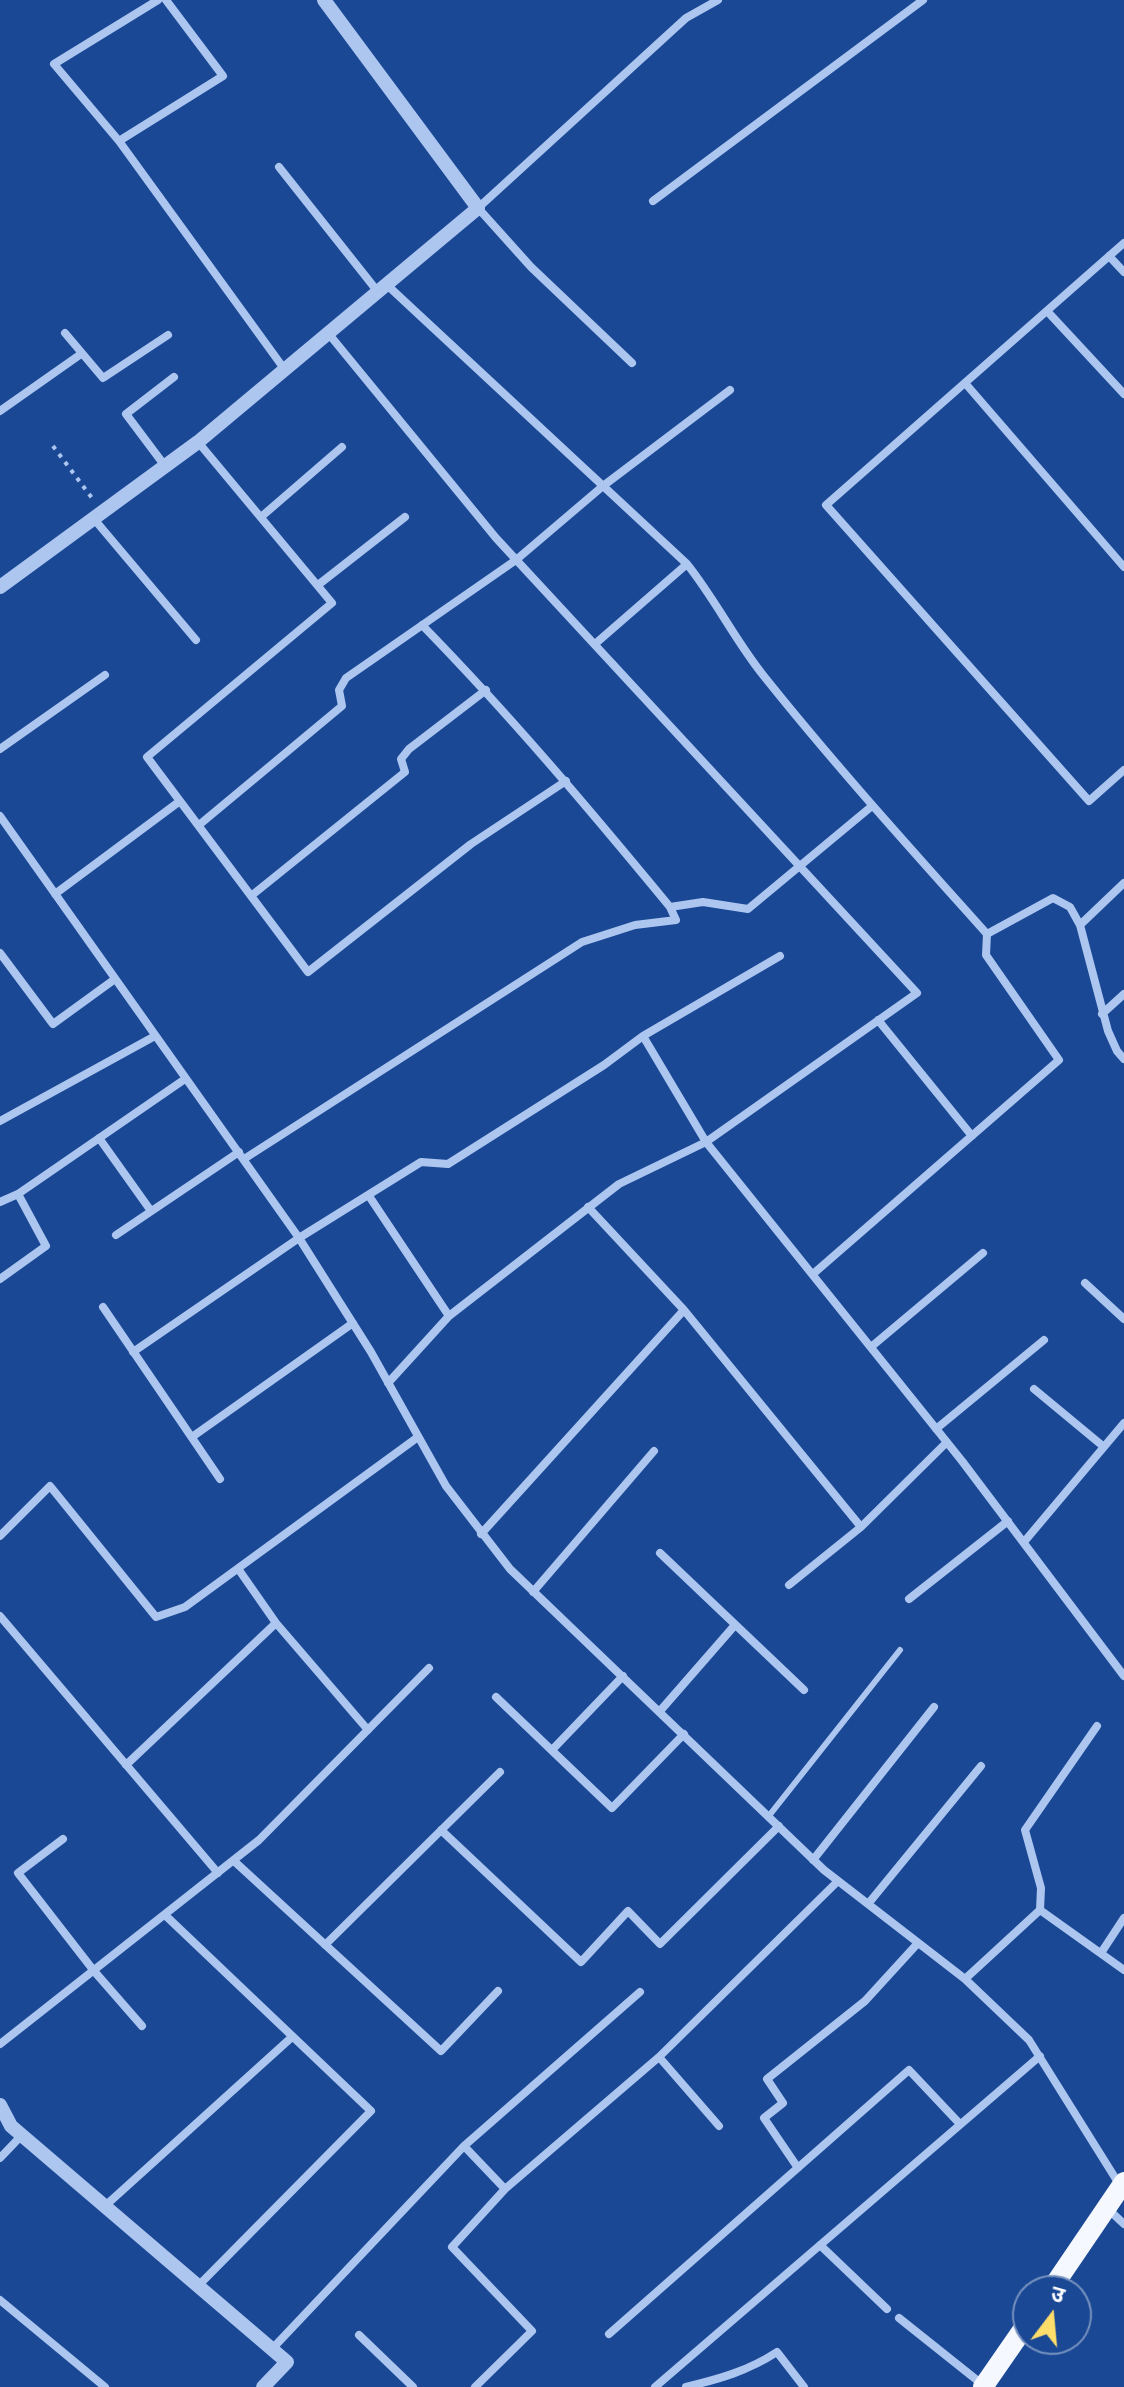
<!DOCTYPE html>
<meta charset="utf-8">
<style>
body{margin:0}
#map{position:relative;width:1124px;height:2387px;overflow:hidden;background:#1a4895;font-family:Jost,"Noto Sans Devanagari",sans-serif}
canvas{display:block}
.north{position:absolute;left:1012px;top:2275px;width:80px;height:80px;box-sizing:border-box;background:#1a4895;border:2px solid #7691bf;border-radius:50%;rotate:16deg;font-size:22px;font-weight:700;line-height:32px;text-align:center;color:#fff}
.north::after{content:'';display:block;margin:auto;width:28px;height:36px;background:#ffdd6b;clip-path:polygon(50% 0,100% 100%,50% 72%,0 100%)}
</style>
<div id="map">
<canvas width="1124" height="2387"></canvas>
<div class="north">उ</div>
</div>
<script>
const c = document.querySelector('canvas').getContext('2d');
c.lineJoin = 'round';
function strokePath(path, color, width, dash) {
  c.strokeStyle = color;
  c.lineWidth = width;
  c.lineCap = dash ? 'butt' : 'round';
  c.setLineDash(dash || []);
  c.stroke(path);
}
const path = new Path2D(`
 M53,446L92,498`);
const service = new Path2D(`
 M768,1817L900,1650`);
const minor = new Path2D(`
 M158,0L54,64L119,141L285,370
 M119,141L223,76L166,0
 M279,167L378,292
 M653,201L923,0
 M1124,243L826,505L1089,801L1124,770
 M1109,256L1124,272
 M387,285L687,564C715,599 735,640 763,675C834,764 911,849 987,934L986,955L1059,1060L813,1274
 M1047,311L1124,394
 M65,333L103,378L168,335
 M328,333L496,538L917,993L706,1142L619,1184L449,1316L388,1383
 M632,363L531,267L478,208L686,18L718,0
 M965,383L1124,567
 M0,411L81,354
 M198,442L332,603L147,757L308,972L471,844L566,781
 M165,466L126,414L174,377
 M261,517L342,447
 M94,519L196,640
 M318,585L405,517
 M595,644L687,564
 M0,749L105,675
 M0,816L299,1238L371,1352L446,1486L510,1569L824,1870L965,1979L1040,1910L1124,1970
 M199,825L342,706L339,690L346,678L516,560L603,486L730,390
 M55,894L180,801
 M251,896L405,772L401,759L409,749L486,690
 M670,907L703,902L748,909L872,806
 M1080,925L1124,883
 M987,934L1053,898L1070,907L1080,925L1108,1031L1117,1051L1124,1059
 M0,953L53,1024L115,979
 M1102,1014L1124,994
 M878,1020L972,1136
 M643,1036L706,1142L962,1461L1124,1676
 M0,1121L155,1036
 M99,1138L151,1211
 M244,1159L582,942L635,925L676,920L670,907C590,810 510,715 422,625
 M369,1196L449,1316
 M0,1202L18,1194L185,1079
 M588,1207L684,1310L861,1527
 M116,1235L239,1152
 M0,1279L46,1246L18,1194
 M1085,1283L1124,1319
 M103,1307L220,1479
 M871,1347L983,1253
 M133,1352L299,1238L421,1162L448,1164L604,1065L643,1036L780,956
 M1034,1389L1104,1447
 M936,1429L1044,1340
 M192,1437L353,1323
 M481,1534L684,1310
 M0,1536L50,1486L156,1617L185,1607L418,1437
 M1024,1542L1124,1423
 M660,1553L804,1690
 M239,1570L276,1623L368,1730
 M789,1585L861,1527L947,1442
 M533,1592L654,1451
 M909,1599L1008,1521
 M0,1616L218,1873
 M496,1697L612,1808L684,1734
 M660,1711L735,1625
 M552,1750L623,1676
 M126,1765L276,1623
 M441,1830L581,1962L628,1911L660,1944L779,1826
 M63,1839L18,1873L94,1971L142,2026
 M813,1860L934,1707
 M234,1861L441,2051L498,1991
 M868,1904L981,1766
 M1040,1910L1041,1888L1025,1830L1097,1726
 M165,1915L371,2111L198,2286
 M325,1945L500,1772
 M1101,1953L1124,1918
 M965,1979L1029,2040L1119,2184
 M0,2044L259,1840L429,1668
 M659,2057L719,2126
 M464,2146L505,2189
 M0,2158L22,2135
 M798,2168L764,2118L783,2103L767,2079L865,2001L918,1943
 M105,2206L292,2037
 M1108,2209L1124,2224
 M820,2245L887,2309
 M0,2300L105,2387
 M899,2318L983,2385
 M609,2334L909,2070L959,2123
 M359,2335L413,2387
 M272,2349L464,2146L640,1992
 M475,2387L532,2331L452,2247L505,2189L659,2057L838,1881
 M655,2387L1040,2056
 M686,2387C719,2379 748,2371 777,2352L804,2387`);
const tertiary = new Path2D(`
 M0,587L198,442L478,208L324,0
 M0,2105L11,2126L287,2362L263,2387`);
const primary = new Path2D(`
 M1050,2291L1124,2182
 M983,2387L1028,2322`);
strokePath(path, '#acc6f0', 4, [4, 6]);
strokePath(service, '#acc6f0', 6);
strokePath(minor, '#acc6f0', 8);
strokePath(tertiary, '#acc6f0', 14);
strokePath(primary, '#f5f8ff', 20);
</script>
